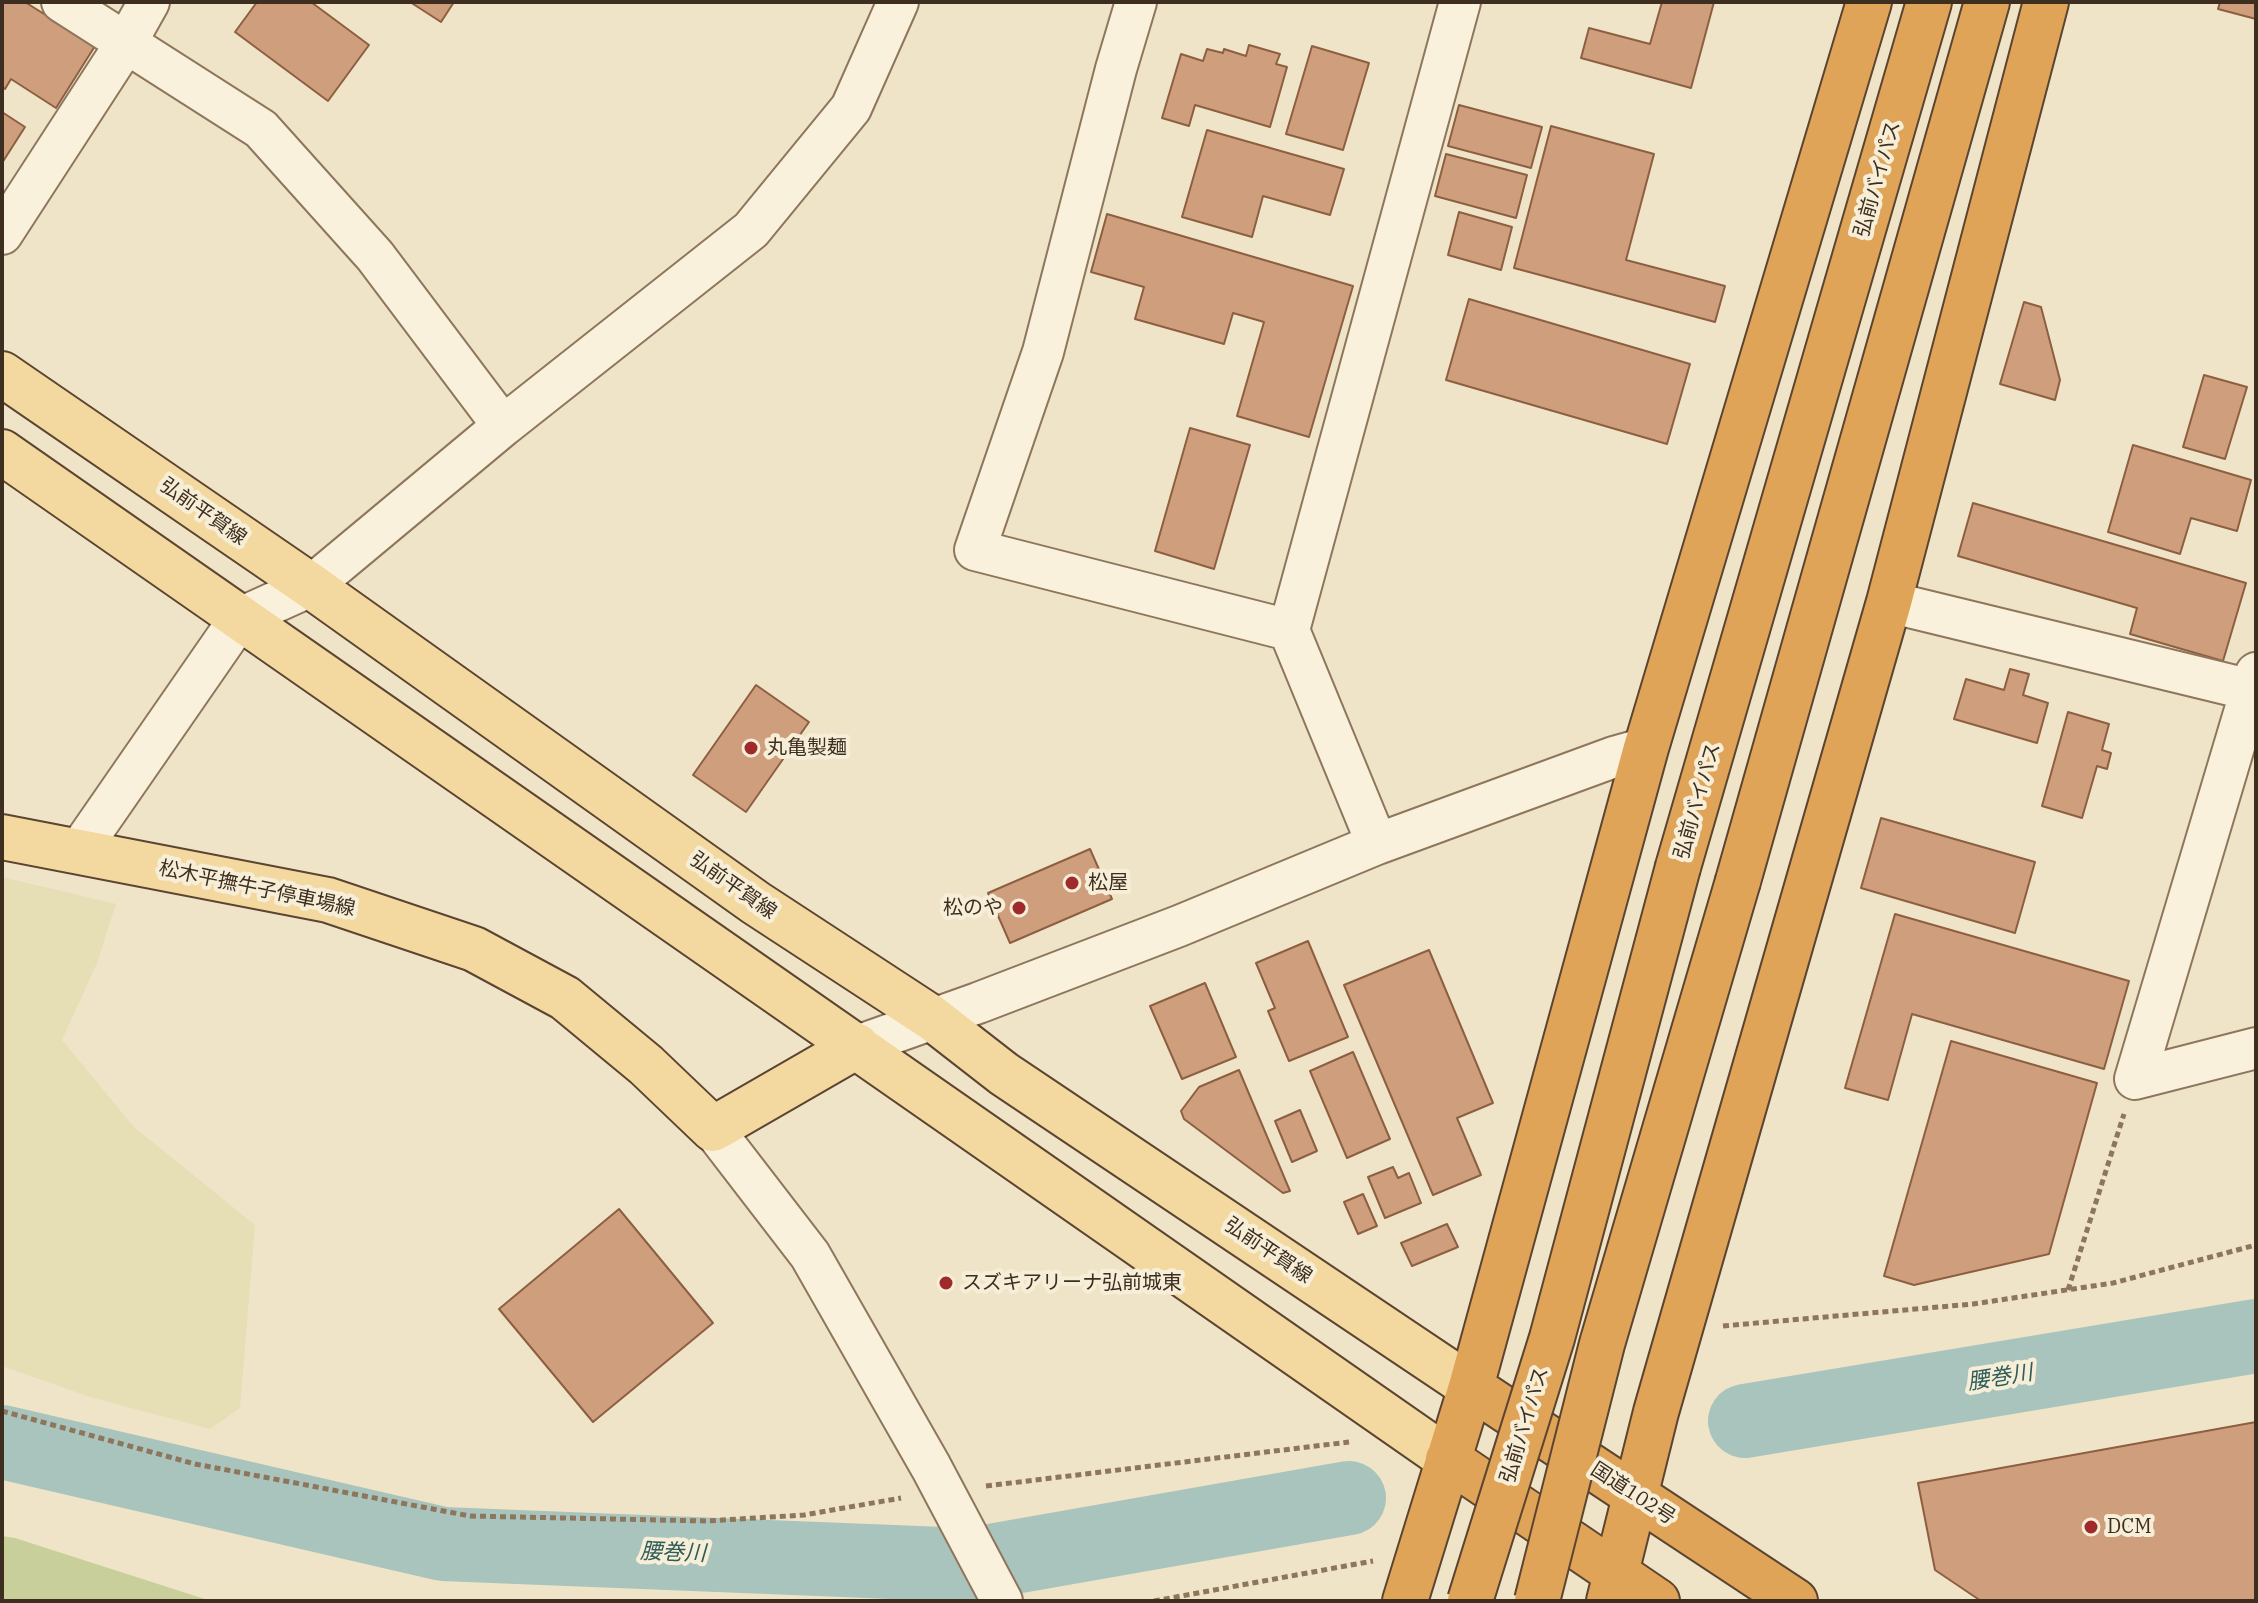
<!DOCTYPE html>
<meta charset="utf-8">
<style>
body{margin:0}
#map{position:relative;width:2258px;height:1603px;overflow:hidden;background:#f0e4c8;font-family:"IBM Plex Serif",serif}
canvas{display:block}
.frame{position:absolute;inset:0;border:4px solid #3d2e20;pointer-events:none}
</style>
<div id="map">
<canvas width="2258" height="1603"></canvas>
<div class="frame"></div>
</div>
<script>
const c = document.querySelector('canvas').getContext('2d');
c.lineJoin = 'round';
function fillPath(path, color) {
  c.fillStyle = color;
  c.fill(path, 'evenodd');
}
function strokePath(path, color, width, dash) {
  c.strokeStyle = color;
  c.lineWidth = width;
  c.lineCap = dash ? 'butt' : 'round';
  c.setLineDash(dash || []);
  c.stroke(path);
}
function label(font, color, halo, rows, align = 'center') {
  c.font = font + ' "IBM Plex Serif","Noto Sans JP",serif';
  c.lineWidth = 8;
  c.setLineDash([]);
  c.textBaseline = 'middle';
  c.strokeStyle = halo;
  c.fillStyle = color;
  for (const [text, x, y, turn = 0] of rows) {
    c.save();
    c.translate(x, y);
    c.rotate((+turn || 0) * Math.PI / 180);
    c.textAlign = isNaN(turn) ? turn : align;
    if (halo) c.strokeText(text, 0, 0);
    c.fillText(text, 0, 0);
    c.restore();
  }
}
const farmland = new Path2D(`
 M2,877L116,904L97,963L62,1040L134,1127L255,1225L240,1408L210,1429L90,1397L2,1366Z`);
const green = new Path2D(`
 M2,1536L15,1538L211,1601H2Z`);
const river = new Path2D(`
 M1745,1421L2256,1336
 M2,1442L443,1544L968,1565L1349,1498`);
const building = new Path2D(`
 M2,2H25L95,46L56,108L11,79L5,89L2,87Z
 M257,2H311L369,45L328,101L235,32Z
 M410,2H454L441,22Z
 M1662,2H1714L1691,88L1581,58L1589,28L1650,44Z
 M2220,2H2256V19L2218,9Z
 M1249,45L1280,54L1276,64L1287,67L1270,127L1195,105L1189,126L1162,118L1181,54L1203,61L1207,49L1223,53L1224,49L1246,56Z
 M1312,46L1369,63L1343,150L1286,134Z
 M1459,105L1542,127L1531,168L1448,146Z
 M2,112L25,127L2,163Z
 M1551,126L1654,154L1626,260L1725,286L1715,322L1514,268Z
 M1207,130L1344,169L1330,215L1263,196L1252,237L1182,217Z
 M1446,154L1527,175L1516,218L1435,196Z
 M1459,212L1512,227L1501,270L1448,255Z
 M1107,214L1353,286L1309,437L1237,416L1264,322L1233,313L1224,344L1135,319L1144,287L1091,272Z
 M1469,299L1690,364L1667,444L1446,380Z
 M2024,302L2041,307L2060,380L2055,400L2000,384Z
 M2204,375L2247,387L2225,459L2183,447Z
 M1190,428L1250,445L1214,569L1155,551Z
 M2133,445L2251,480L2237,531L2191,518L2180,554L2108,532Z
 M1973,503L2246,583L2223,661L2130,634L2137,608L1958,556Z
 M2010,669L2029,674L2023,695L2048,703L2037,743L1954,719L1966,679L2004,690Z
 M756,685L809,722L746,812L693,775Z
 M2068,712L2109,724L2102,750L2111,753L2107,769L2097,766L2082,818L2042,806Z
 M1881,818L2035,862L2015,933L1861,888Z
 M1090,849L1112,899L1010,943L988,893Z
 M1895,914L2129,981L2104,1069L1912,1014L1888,1100L1845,1088Z
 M1308,941L1348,1037L1289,1061L1268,1011L1275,1008L1256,963Z
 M1429,950L1493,1103L1457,1118L1481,1175L1433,1195L1344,985Z
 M1205,983L1236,1057L1182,1079L1150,1006Z
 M1951,1041L2097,1083L2049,1254L1914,1285L1884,1276Z
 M1353,1052L1390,1139L1347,1158L1310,1071Z
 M1239,1070L1290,1191L1283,1193L1184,1119L1181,1111L1199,1087Z
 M1300,1110L1317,1151L1292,1162L1275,1121Z
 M1393,1167L1398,1178L1409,1173L1421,1203L1385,1218L1368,1177Z
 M1363,1194L1377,1226L1358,1234L1344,1202Z
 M619,1209L713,1323L593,1422L499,1309Z
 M1447,1224L1458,1247L1412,1266L1401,1243Z
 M2256,1422V1601H1981L1935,1570L1918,1483Z`);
const path = new Path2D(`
 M2068,1290L2124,1114
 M1723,1326L1973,1304L2113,1283L2256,1245
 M2,1411L195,1464L470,1516L707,1521L804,1515L901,1498
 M986,1486L1349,1442
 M1154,1601L1373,1561`);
const minor = new Path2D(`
 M62,2L261,129L375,256L503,426
 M1136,2L1116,69L1043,352L975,550L1289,630
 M2,234L126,43L149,2
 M1889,602L2251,690L2256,689
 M2256,673L2135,1079L2256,1048
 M1377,844L1289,630L1460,2
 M78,852L240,618L311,586L503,426L751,230L851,108L898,2
 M857,1046L978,1003L1179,926L1377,844L1614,757L1646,748
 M713,1129L810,1255L931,1467L1002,1601`);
const major = new Path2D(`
 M2,374L311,586L756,903L932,1018L1004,1074L1471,1387
 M2,452L1448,1459
 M2,837L328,900L474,949L565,998L646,1065L713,1129L857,1046`);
const highway = new Path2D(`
 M1678,867L1929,2
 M1738,881L1987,2
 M1471,1387L1795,1601
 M1448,1459L1657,1601
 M1405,1601L1471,1387L1646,748L1869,2
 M1609,1601L1656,1412L1889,602L2046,2`);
const highwayBridge = new Path2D(`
 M1470,1601L1552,1338L1678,867
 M1537,1601L1602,1344L1738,881`);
const markers = [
 [751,748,8,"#9e2a2b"],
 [1072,883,8,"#9e2a2b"],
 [1019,908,8,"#9e2a2b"],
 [946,1283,8,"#9e2a2b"],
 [2091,1527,8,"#9e2a2b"]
];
const streetNames = [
 ["弘前バイパス",1878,179,-74],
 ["弘前平賀線",203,512,35],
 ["弘前バイパス",1698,801,-74],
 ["弘前平賀線",733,886,35],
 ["松木平撫牛子停車場線",257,889,12],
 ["弘前平賀線",1268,1251,34],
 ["弘前バイパス",1525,1425,-73],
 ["国道102号",1633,1494,33]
];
const poiNames = [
 ["丸亀製麺",767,748],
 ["松屋",1088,883],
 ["松のや",1003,908,"right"],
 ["スズキアリーナ弘前城東",962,1283],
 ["DCM",2107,1527]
];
const waterNames = [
 ["腰巻川",2000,1378,-9],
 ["腰巻川",673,1553,2]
];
fillPath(farmland, '#e6deb5');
fillPath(green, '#c9cf9b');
strokePath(river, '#a9c4bc', 74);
fillPath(building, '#cf9f7d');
strokePath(building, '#8d5f41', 2);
strokePath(minor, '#8d765c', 44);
strokePath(major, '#5b4430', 48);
strokePath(highway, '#5b4430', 48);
strokePath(path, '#8d765c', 5, [6, 4]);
strokePath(minor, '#faf1dc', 40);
strokePath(major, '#f3d9a0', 44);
strokePath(highway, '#e0a458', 44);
strokePath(highwayBridge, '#5b4430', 48, []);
strokePath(highwayBridge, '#e0a458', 44);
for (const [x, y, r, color] of markers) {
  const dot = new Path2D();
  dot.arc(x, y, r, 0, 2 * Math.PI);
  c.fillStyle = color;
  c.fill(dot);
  strokePath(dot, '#f7eed8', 3);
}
label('20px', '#3d2e20', '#f7eed8', streetNames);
label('20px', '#3d2e20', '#f7eed8', poiNames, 'left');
label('italic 22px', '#2f5d5a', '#f7eed8', waterNames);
</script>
